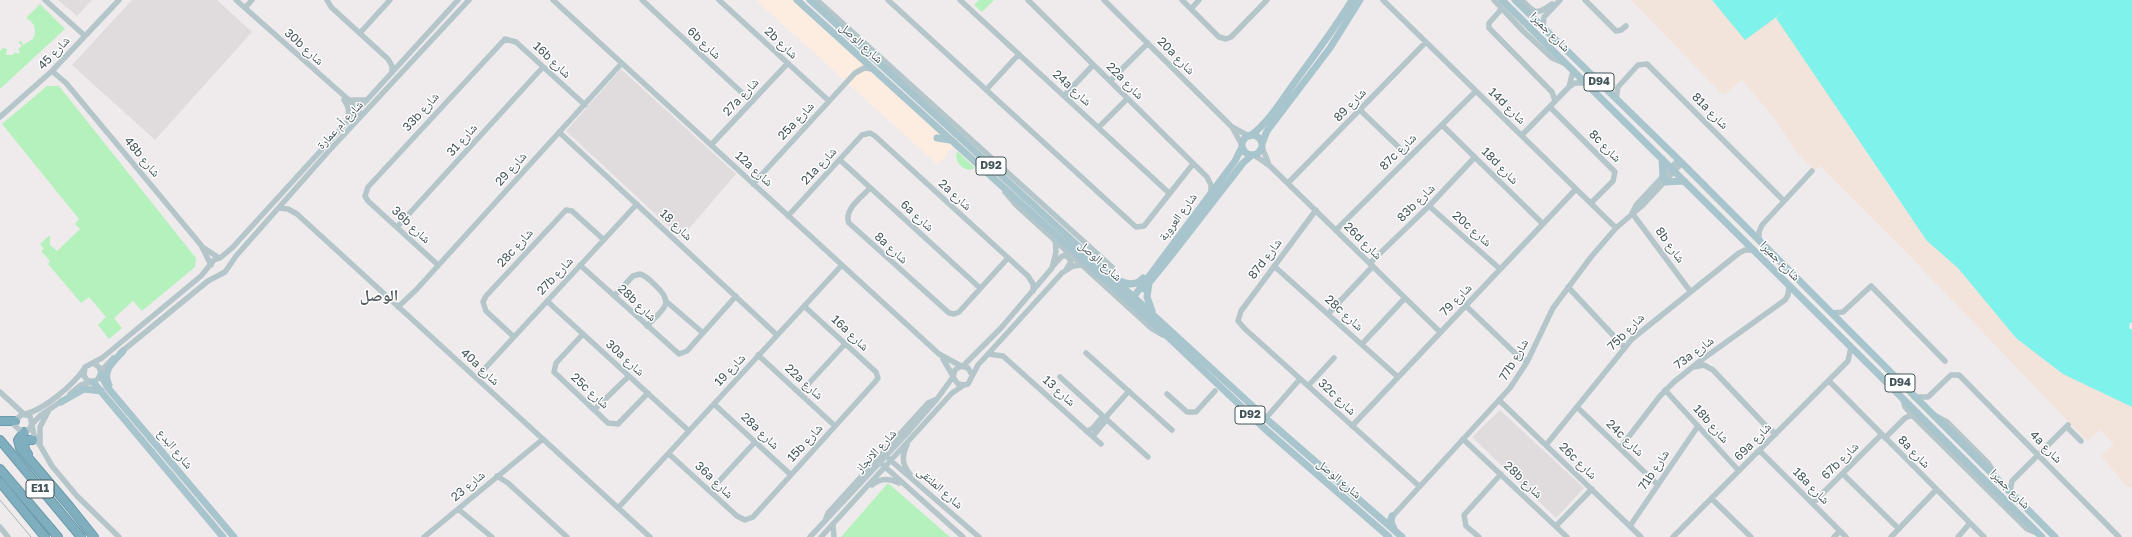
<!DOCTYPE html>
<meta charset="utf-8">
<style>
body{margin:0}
canvas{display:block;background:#efebec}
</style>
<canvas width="2132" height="537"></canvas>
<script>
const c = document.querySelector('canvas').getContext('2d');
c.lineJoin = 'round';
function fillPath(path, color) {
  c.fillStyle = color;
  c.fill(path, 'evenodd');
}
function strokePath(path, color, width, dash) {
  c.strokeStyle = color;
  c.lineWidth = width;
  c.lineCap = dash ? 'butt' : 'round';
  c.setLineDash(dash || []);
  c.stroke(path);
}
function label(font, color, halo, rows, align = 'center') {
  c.font = font + ' "Golos Text","Noto Naskh Arabic",sans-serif';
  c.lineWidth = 3;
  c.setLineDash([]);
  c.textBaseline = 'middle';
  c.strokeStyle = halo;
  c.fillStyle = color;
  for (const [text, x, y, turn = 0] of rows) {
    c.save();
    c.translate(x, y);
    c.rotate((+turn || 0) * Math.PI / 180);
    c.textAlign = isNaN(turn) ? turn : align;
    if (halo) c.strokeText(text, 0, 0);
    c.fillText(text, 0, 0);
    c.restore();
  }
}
const commercial = new Path2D(`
 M756,0H798L955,144L938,165Z`);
const education = new Path2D(`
 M58,0H92L77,16Z
 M132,0H217L252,32L155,140L72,65Z
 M621,69L736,174L681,238L566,131Z
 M1500,410L1584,488L1556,518L1472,437Z`);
const green = new Path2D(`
 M979,0H994L982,12L974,5Z
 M40,4L65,29L0,89V51L3,48L7,49L6,55H12L16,52L18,54L20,52L18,49L22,46L18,42L21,41L23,45L33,39C37,31 35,22 26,18Z
 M47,86H59L196,258L195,267L142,311L133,301L114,318L122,328L109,339L98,325L106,317L89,297L81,303L48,264L50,261L41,251L44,249L40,244L50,235V245L57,251L80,229L75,224L79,219L2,124Z
 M957,151L975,168L969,170C960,168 954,160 957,151Z
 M888,483L950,537H841Z`);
const sand = new Path2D(`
 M1631,0H1712L1715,6L1785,10L1777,18L1898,199L1939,251L1958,268L2016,338L2063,374L2132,407V486L2129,489L2101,456L2114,444L2100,430L2087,441L1902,248L1820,166L1815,170L1798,154L1775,119L1742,80L1723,95Z`);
const water = new Path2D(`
 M1712,0H2132V323H2130L2129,328L2132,330V407L2063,374L2016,338L1958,268L1927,241L1776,18L1786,10L1745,40Z`);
const minor = new Path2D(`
 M45,0L85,36
 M236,0L359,109V114L354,120
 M327,0L331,7L388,59L392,66V72
 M553,0L939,354L961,366
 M642,0L752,102
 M719,0L829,101
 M817,0L1112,267V276
 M888,0L1136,227L1144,226L1193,164
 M960,0L1169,193
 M1028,0L1207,177L1211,185V191
 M1104,0L1232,127L1242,145
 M1182,0L1219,37L1226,39L1231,37L1267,0
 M1383,0L1616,228
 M1494,0L1523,31L1552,58L1566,64
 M1522,0C1535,14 1537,15 1552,4
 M1585,0L1616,31L1621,30L1626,26
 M1501,7L1499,12L1489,23V28L1552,92L1555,101
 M245,8L252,0
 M1191,9L1199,0
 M1543,28L1544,17L1560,0
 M360,33L390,0
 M52,71L66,83L201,245L211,265
 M1110,81L1148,43
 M1569,87L1573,71
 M986,90L1019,54
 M1064,96L1093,65
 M1616,99L1618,87L1638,65L1647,64L1784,201
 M344,100L348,107L349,119
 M348,100H367
 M1550,107L1615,172L1613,181L1591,203
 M1360,110L1409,157
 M0,117L52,71L119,0
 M1442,125L1543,224
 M1099,127L1127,99
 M1234,128L1249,136
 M559,132L777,335
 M1522,135L1569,87L1575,83H1586
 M711,145L788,63
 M1262,147L1268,162
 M1254,155L1270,166L1440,332
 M840,160L980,288
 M1288,183L1426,42
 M753,184L855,73L864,68L873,69
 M870,188C862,197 843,210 849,223L949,313L954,314L959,312L1008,258
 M1005,192L1016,205L1151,328L1163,335
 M1429,206L1500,269
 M279,208L288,209L297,214L650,537
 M1316,210L1241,311L1238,321L1245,329L1419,486
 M1632,213L1690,291
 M1632,213L1637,204L1678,160
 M788,216L862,135L870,133L875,136L1028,276L1033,284V291
 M397,227L543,67
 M1336,230L1476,91
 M1759,240V232L1762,225L1812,171
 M204,248L219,258
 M1370,263L1429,206L1475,157
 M438,265L368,201L365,196L368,187L505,39L516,42L585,105
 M580,265L679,354L687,351L736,296
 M1054,265L1061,257L1065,255L1069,258L1071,262L1067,268
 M1274,266L1398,377
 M1568,287L1624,347
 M614,296L633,276L640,274C647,276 652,282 657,287C676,305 660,311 647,326
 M547,301L689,431
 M667,302L703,333
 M1466,306L1516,354L1527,362
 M398,307L416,290L622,63
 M1832,313L1843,312L1871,286L1945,361
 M1328,314L1373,266
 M583,334L556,363L554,372L608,423L618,424L648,393
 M514,337L486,311L483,302L486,296L566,210L572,211L603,239
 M1362,344L1405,298
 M120,353L208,281L225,272L236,256L327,153L469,0
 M1086,353L1172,430
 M988,354L1003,356L1101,444
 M758,355L835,426
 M943,359L953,376
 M93,363L99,367L101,373L98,379L93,382L87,380L84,376L85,367L102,358L201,276L214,260L220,258L232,248L458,0
 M963,366L1001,328L1052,268L1056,252L1055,239
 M1694,367L1704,365L1713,370L1766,426L1776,434
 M101,371L113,358
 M972,375L968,368L961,366L955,370L953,377L958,384L964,385L968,384L978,365L1062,273L1073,266L1083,265
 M1060,377L1148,457
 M476,378L637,204
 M1829,381L1984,537
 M1308,386L1334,358
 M1665,390L1739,471
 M0,392L24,414
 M800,393L845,344
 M70,394L81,385L91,382
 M1167,394L1187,412H1196L1215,391
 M1914,397H1928L1951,375H1959L2119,537
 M1903,400L1905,407L1912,415L2027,529L2039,534
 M1500,401L1641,537
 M714,404L791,475
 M1577,407L1658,485
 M594,410L629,376
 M25,414C44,410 73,385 84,369
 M1934,415L1947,422L1988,463L1992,469L1993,475
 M1105,418L1129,391
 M1266,418L1300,379
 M32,424L28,431H21L15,426V421L22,414L30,416L34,435L52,466L77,496L119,537
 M32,424L41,415L63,400
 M1352,426L1576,189
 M2067,427L2081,441
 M1086,431L1092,429L1103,416
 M1093,436L1107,419
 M1885,438L1905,418L1912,415
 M1463,439L1567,537
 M40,444V427L48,412
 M907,445C901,456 902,465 910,474
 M1546,445L1632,339L1739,253L1745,250H1754
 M1620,448L1660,396L1674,382L1700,361L1785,300L1788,295L1789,286
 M1760,451L1846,537
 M669,454L737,516L745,520L753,517L875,382L878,378L876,372L804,306
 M889,459L979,537
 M883,465L963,537
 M1843,474L1899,529
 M497,476L508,483L567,537
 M872,485C880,478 889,478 899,483
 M710,491L755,442
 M2010,492L2012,481L2068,425
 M1712,499L1751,537
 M1813,503L1881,435
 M618,508L842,265
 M458,509L492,537
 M1390,519L1510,388L1527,362L1553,308L1591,257L1616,228L1643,205L1682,163
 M825,521L828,513L928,403L937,399
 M833,524L834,537
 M1556,526L1592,489
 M1630,526L1698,426
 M0,527L8,537
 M424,537L543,439
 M810,537L910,430L937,399L953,377
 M821,537L952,393L964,385
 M1479,537L1466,526L1464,515L1501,474
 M1673,537L1848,361L1851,347
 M1834,537L1840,531
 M1891,537L1936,490
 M1958,537L1970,523`);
const major = new Path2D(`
 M797,0L1168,337L1265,429L1389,537
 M810,0L1271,423L1402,537
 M1502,0L2042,537
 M1515,0L1682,163L2055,537
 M1242 145a10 10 0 1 1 20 0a10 10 0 1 1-20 0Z
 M1250,136C1267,124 1280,103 1292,86C1312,58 1334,30 1352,0
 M937,138L950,140
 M1262,144L1267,131L1330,48L1360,0
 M1662,159L1663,177
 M1665,182L1684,181
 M1120,281C1128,285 1136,286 1143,278
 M1149,283L1147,297L1152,311
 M1144,289L1170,257L1243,163L1252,155
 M1132,299L1235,161L1242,147
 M101,375L108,388L234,537
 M93,382L223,537
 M109,385C101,370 115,361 123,351
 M61,402L84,389L101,391
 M1392,516L1391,522L1394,529`);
const highway = new Path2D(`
 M0,421H15
 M24,432L18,440L20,448L70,507L94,537
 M0,440L81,537
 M28,454C24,449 23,445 27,440H33
 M0,469L58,537
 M0,482L45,537`);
const rail = new Path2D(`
 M0,500L31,537`);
const shields = [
 [1599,82,30],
 [991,166,30],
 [1900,383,30],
 [1250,415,30],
 [40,489,28]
];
const shieldNames = [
 ["D94",1599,82],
 ["D92",991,166],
 ["D94",1900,383],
 ["D92",1250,415],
 ["E11",40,489]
];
const streetNames = [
 ["شارع جميرا",1550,32,45],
 ["6b شارع",704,43,43],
 ["2b شارع",781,43,43],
 ["شارع الوصل",861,43,42],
 ["30b شارع",304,47,42],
 ["شارع 45",54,53,-47],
 ["20a شارع",1176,56,45],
 ["16b شارع",552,60,43],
 ["22a شارع",1125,81,45],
 ["24a شارع",1072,88,42],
 ["27a شارع",741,97,-47],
 ["شارع 89",1350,105,-46],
 ["14d شارع",1507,106,44],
 ["81a شارع",1710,111,45],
 ["33b شارع",421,112,-48],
 ["25a شارع",796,121,-47],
 ["شارع أم عمارة",340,125,-47],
 ["شارع 31",462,140,-48],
 ["8c شارع",1605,146,45],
 ["87c شارع",1398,152,-45],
 ["48b شارع",142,157,50],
 ["21a شارع",819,166,-47],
 ["18d شارع",1500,166,45],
 ["شارع 29",511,169,-48],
 ["12a شارع",754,169,42],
 ["2a شارع",955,195,42],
 ["83b شارع",1416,203,-45],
 ["6a شارع",917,216,42],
 ["شارع العروبة",1178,217,-54],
 ["36b شارع",411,225,43],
 ["شارع 18",676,225,43],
 ["20c شارع",1472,229,41],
 ["26d شارع",1363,241,44],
 ["8b شارع",1670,245,54],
 ["28c شارع",515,248,-48],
 ["8a شارع",891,248,42],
 ["87d شارع",1265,259,-53],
 ["شارع الوصل",1100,261,42],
 ["شارع جميرا",1780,261,45],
 ["27b شارع",555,276,-47],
 ["شارع 79",1456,300,-46],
 ["28b شارع",637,303,43],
 ["28c شارع",1344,313,42],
 ["75b شارع",1626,332,-45],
 ["16a شارع",850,333,43],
 ["73a شارع",1694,353,-37],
 ["30a شارع",625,358,42],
 ["77b شارع",1514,360,-60],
 ["40a شارع",480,367,43],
 ["شارع 19",730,370,-47],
 ["22a شارع",804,382,42],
 ["25c شارع",590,391,42],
 ["شارع 13",1059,391,42],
 ["32c شارع",1337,397,43],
 ["18b شارع",1711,424,48],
 ["28a شارع",760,431,43],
 ["24c شارع",1625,438,44],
 ["69a شارع",1753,442,-46],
 ["15b شارع",805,443,-48],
 ["4a شارع",2046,447,45],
 ["شارع البدع",175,449,50],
 ["شارع الانجاز",876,451,-47],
 ["8a شارع",1914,452,45],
 ["26c شارع",1578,461,44],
 ["67b شارع",1840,461,-45],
 ["71b شارع",1654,470,-57],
 ["شارع الوصل",1339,479,40],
 ["36a شارع",714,480,43],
 ["28b شارع",1523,480,43],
 ["شارع 23",468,486,-40],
 ["18a شارع",1811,486,45],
 ["شارع الملتقى",940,488,41],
 ["شارع جميرا",2010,489,45]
];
const districtNames = [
 ["الوصل",379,296]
];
fillPath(commercial, '#fdede1');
fillPath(education, '#e0dcde');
fillPath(green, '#b5f1bc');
fillPath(sand, '#f2e4da');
fillPath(water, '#7ef2eb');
strokePath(highway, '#6a9aab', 10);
strokePath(minor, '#b5c6ca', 5.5);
strokePath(major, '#a8c5cd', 7);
strokePath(highway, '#7fafbf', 8);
strokePath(rail, '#adb3b7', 1);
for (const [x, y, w] of shields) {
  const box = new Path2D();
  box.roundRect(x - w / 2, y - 9, w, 18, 3);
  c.fillStyle = '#fff';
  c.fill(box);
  strokePath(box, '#43555a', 1);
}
label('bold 11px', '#43555a', null, shieldNames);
label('12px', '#43555a', '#fff', streetNames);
label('bold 16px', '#585e61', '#fff', districtNames);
</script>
